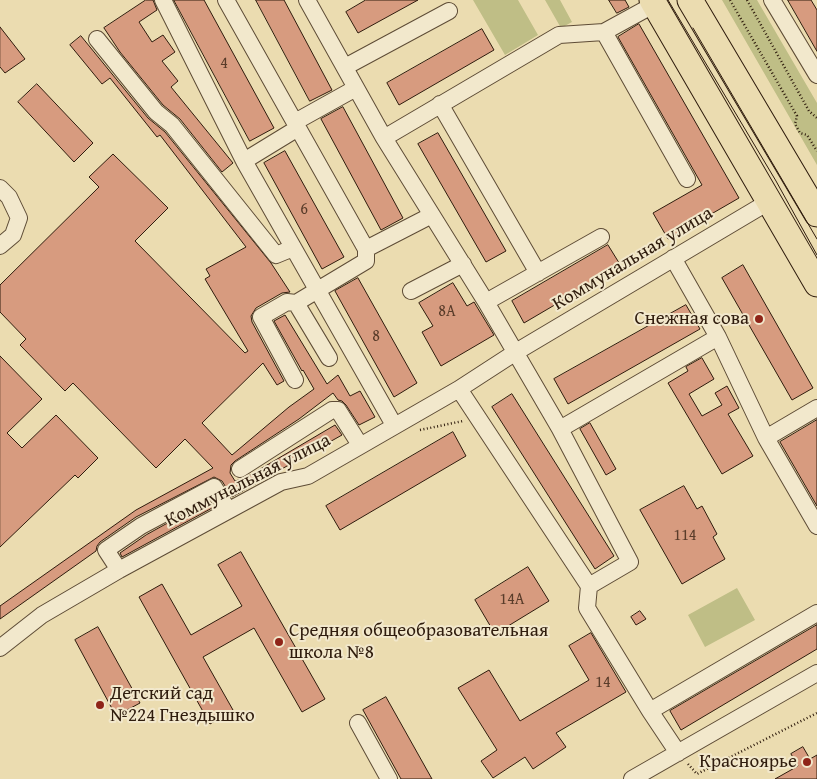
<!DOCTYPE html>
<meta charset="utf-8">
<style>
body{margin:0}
canvas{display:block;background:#ebdcb0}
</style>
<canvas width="817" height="779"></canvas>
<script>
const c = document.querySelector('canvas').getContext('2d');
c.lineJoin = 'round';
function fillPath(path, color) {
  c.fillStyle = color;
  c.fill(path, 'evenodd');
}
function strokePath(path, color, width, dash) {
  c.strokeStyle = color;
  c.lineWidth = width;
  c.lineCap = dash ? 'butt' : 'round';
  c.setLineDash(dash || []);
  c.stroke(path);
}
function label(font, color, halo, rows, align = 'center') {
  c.font = font + ' "Gentium Book Plus",serif';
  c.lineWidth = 4;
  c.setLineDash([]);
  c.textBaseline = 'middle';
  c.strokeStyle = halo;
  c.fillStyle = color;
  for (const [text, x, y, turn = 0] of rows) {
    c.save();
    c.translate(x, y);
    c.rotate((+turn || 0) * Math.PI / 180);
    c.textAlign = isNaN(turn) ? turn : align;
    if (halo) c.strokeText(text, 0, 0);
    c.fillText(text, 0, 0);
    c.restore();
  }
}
const green = new Path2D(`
 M473,0H518L538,35L505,55Z
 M545,0H560L572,22L561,28Z
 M722,0H757L817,103V165Z
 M737,588L755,620L705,647L688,615Z`);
const building = new Path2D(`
 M146,0H153L157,10L139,22L152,42L163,35L175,52L162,61L178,81L171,87L233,163L222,172L180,119L163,105L120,52L104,28Z
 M174,0H204L274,128L250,141Z
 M256,0H284L332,90L310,101Z
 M366,0H418L358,33L346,12Z
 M609,0H625L629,7L617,13Z
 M788,0H811L817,10V51Z
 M639,24L739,198L668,239L653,213L702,185L618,37Z
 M0,27L25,59L5,73L0,67Z
 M482,29L494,50L399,105L387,83Z
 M81,36L148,118L165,132L271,263L290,292L282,293L256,308L251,316L252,322L284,381L277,385L263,363L202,423L232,455L289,407L314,389L303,370L302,371L274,321L285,315L327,384L338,375L350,396L360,391L375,417L359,425L346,405L342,401L338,400L333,393L299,419L235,461L231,465L230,473L235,481L245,478L335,425L342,435L232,497L222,481L214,477L136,517L100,542L97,546L96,551L0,619V606L136,510L213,468L185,439L156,468L73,383L65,391L20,345L26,339L0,312V285L99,187L89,177L113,154L168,208L135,241L245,353L248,351L205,279L210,276L206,269L246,247L160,135L157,137L110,78L102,84L70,45Z
 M37,84L93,143L74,162L18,102Z
 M343,107L403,218L381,230L321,119Z
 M438,133L506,251L486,262L418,144Z
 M285,151L344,257L322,269L264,163Z
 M608,245L621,266L524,323L512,301Z
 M743,265L813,388L792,400L722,278Z
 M358,278L417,383L394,397L335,291Z
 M453,283L467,306L474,302L494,335L441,366L422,332L433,326L419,303Z
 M686,305L700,329L568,404L554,379Z
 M0,356L42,399L7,433L22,448L56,415L98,458L78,478L75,475L0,547Z
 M702,358L714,379L689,394L702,416L722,405L715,393L727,386L739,408L728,414L753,456L722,474L668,383L688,371L686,367Z
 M512,394L614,556L595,569L492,407Z
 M817,420V506L780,442Z
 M590,423L616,469L606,475L580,429Z
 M453,432L466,456L340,530L326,506Z
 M684,486L697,509L702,506L717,534L713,537L725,559L682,584L640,510Z
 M210,500L214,507L122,557L120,553L146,535Z
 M241,552L325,699L302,712L254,628L203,657L233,710L210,724L139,597L162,584L191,635L242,606L218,565Z
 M528,567L549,601L495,634L475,600Z
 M640,611L646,619L636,625L631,617Z
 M817,625V649L681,730L670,711Z
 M98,627L140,703L116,716L75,640Z
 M591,633L626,692L556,733L566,747L533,769L525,757L493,778L481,761L497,750L458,688L489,670L520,721L589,680L569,646Z
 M386,697L432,779H401L363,710Z
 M803,747L810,759L817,755V779H775L798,766L791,754Z`);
const path = new Path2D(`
 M730,0L797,116L795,124L800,133L807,135L817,151
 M747,0L809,111L817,118
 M420,430L463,421
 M688,764L697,774L817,713`);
const minor = new Path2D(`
 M163,0L244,161L394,425
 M226,0L366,249
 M307,0L384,138L486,302L560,429L630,562L589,586
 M772,0L817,75
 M604,32L687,179
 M97,39L156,112L172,125L276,255L293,248
 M345,67L449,11
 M440,104L538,273
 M295,122L356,88
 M384,138L559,35L604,32L655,4
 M244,161L298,128
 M0,188L9,197L19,218L13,235L0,246
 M673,258L718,337L766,438L817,526
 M411,291L463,264
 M486,302L601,237
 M329,358L296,303L366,261V249L432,215
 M295,380L261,317L287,302L296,303
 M459,389L589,586L587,608L650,711
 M560,429L718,337
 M766,438L817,408
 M240,469L332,410H338L360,445
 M119,570L106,550L141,526L214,487L228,510
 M0,648L42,615L119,570L281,482L308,476L459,389L516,352L770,201
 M358,723L389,779
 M678,753L650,711L817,613
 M632,779L817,673`);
const highway = new Path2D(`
 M652,0L817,284
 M690,0L817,214`);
const tram = new Path2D(`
 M668,0L776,181L817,255
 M693,28L817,239`);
const markers = [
 [759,319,5,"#8f2418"],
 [279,642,5,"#8f2418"],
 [100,705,5,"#8f2418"],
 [807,762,5,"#8f2418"]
];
const numberNames = [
 ["4",224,64],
 ["6",304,210],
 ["8А",447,312],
 ["8",376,337],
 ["114",685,536],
 ["14А",512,600],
 ["14",603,683]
];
const streetNames = [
 ["Коммунальная улица",633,259,-31],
 ["Коммунальная улица",248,481,-27]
];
const poiNames = [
 ["Снежная сова",749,319],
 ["Средняя общеобразовательная",289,631,"left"],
 ["школа №8",289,653,"left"],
 ["Детский сад",110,694,"left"],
 ["№224 Гнездышко",110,716,"left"],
 ["Красноярье",797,762]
];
fillPath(green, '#bfbe86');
fillPath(building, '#d79b7f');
strokePath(building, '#2f1c0d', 1);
strokePath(minor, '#5e4c36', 18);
strokePath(highway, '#2f1c0d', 27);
strokePath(path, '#2f1c0d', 2.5, [1, 2.5]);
strokePath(minor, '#f2e8cc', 16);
strokePath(highway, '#ebdcb0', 25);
strokePath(tram, '#2f1c0d', 1);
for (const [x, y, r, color] of markers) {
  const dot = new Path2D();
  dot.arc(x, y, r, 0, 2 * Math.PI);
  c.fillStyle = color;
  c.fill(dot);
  strokePath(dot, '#f2e8cc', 2);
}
label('16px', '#593c2a', null, numberNames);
label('19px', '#2f1c0d', '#f2e8cc', streetNames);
label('19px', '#2f1c0d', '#f2e8cc', poiNames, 'right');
</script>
